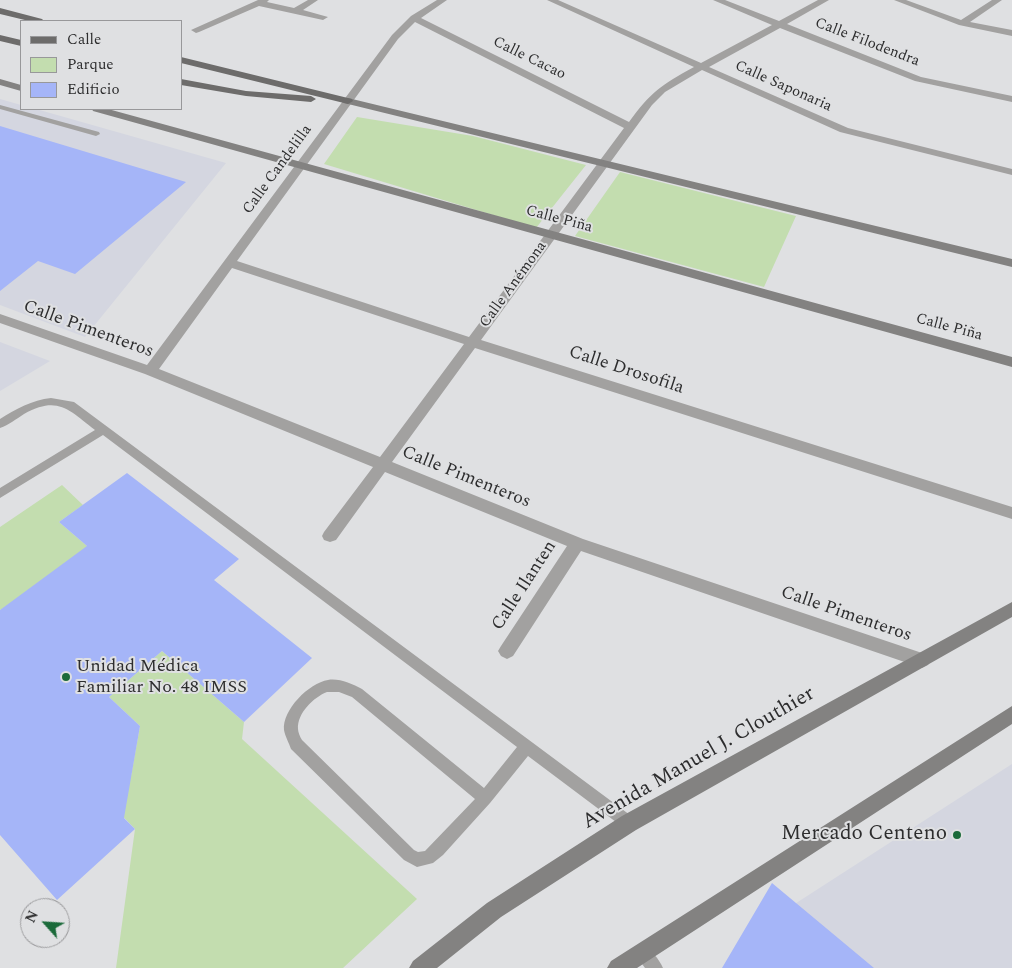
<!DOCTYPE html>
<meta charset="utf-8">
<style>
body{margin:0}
#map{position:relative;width:1012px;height:968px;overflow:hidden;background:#dfe0e2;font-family:Spectral,serif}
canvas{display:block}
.legend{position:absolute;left:20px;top:20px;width:162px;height:90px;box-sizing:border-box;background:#dfe0e2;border:1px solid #98989a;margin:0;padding:6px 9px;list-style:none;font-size:15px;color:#2d2d2e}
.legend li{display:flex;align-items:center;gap:10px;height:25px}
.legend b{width:25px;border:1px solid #98989a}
.north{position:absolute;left:20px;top:898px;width:50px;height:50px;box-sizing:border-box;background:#dfe0e2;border:1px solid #98989a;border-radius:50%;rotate:296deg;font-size:14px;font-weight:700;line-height:20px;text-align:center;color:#2d2d2e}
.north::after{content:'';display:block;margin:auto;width:18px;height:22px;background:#1b6a3a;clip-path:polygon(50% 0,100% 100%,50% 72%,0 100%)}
</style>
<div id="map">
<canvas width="1012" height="968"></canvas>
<ul class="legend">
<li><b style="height:6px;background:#6d6c6b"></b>Calle</li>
<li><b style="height:14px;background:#c3ddaf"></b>Parque</li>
<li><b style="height:14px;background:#a5b5f8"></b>Edificio</li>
</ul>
<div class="north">N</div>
</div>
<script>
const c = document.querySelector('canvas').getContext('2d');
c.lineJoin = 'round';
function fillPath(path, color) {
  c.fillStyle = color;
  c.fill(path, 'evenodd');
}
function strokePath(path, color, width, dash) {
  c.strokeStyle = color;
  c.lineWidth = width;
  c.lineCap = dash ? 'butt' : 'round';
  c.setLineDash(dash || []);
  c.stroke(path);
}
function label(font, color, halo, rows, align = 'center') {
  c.font = font + ' Spectral,serif';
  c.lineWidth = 4;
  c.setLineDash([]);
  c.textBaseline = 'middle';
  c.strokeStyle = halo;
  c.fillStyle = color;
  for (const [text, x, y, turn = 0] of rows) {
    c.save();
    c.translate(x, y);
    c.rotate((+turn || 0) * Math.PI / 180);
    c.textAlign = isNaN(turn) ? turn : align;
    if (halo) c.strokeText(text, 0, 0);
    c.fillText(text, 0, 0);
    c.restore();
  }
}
const built = new Path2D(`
 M0,99L21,105V109H36L226,163L85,337L0,305Z
 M0,342L50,361L0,391Z
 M1012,764V968H868L790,907Z`);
const green = new Path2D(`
 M357,117L473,136L586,165L536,228L324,164Z
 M620,172L796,216L764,287L575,236Z
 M62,485L83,505L59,522L100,557L0,610V527Z
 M162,651L244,722L242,739L417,899L343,968H116L135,829L55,746L131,776L140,726L109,697Z`);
const building = new Path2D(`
 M0,126L186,182L75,274L38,261L0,291Z
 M127,473L239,559L214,580L312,658L244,722L162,651L109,697L140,726L124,818L135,829L57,900L0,835V610L87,546L59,522Z
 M772,883L874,968H722Z`);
const lane = new Path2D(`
 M0,105L99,132L100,134L96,136L0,109Z
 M51,398L74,402L634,818L636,823L634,828L629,830L624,828L528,756L490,803L443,855L433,863L417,867L404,860L291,749C289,743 285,736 284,730C282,710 309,683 328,680C339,678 352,684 362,689L484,788L517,747L103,435L0,498V488L95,430C69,410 58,395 24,414C16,419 9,425 0,428V419C16,409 32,400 51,398ZM327,692H339L352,697L475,799L425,851L418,852L414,850L302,740C300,737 298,732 298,729C297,713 314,697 327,692Z
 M642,945C651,949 659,959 663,968H645L634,953L636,947Z`);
const street = new Path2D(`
 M258,0H269L267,2L294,8L308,0H318L303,10L328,17L323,20L259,6L199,32L196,33L191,30Z
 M437,0H447L421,18L629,122C651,92 661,85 694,67L547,0H558L701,63L772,25L713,0H725L779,21L818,0H829L787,24L921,77L1012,96V102L915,81L780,28L709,67L848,128L1012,169V175L840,132L702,70L665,92L652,105L481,340L1012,507V519L475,348L392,462L583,539L928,655L931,660L928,665L922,668L581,551L513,656L507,659L501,656L498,651L501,646L567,546L385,472L336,540L330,542L324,540L322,536L324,532L373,467L145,374L0,323V314L147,365L392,35L411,16ZM415,22L624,128L469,337L237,261L398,39ZM232,268L464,344L380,457L159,369Z
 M894,0H906L961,20L992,0H1002L970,22L1012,30V36L959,25Z`);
const secondary = new Path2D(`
 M0,79L21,85V91L0,85Z
 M348,98L1012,259V267L344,103V99Z
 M92,109H108L1012,357V367L93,111Z
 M1012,602V617L636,830L501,917L437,968H409L413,961L487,903L622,816Z
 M1012,706V724L637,968H607L611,961Z`);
const primary = new Path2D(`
 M0,8L42,19L44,21H29L0,14Z
 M0,35L21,40V46L0,41Z
 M181,57L352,99L353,101L348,104L181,63Z
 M181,79L246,91L311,96L316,99L311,102L246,96L181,85Z`);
const markers = [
 [66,677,5,"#1b6a3a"],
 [957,835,5,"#1b6a3a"]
];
const farStreetnames = [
 ["Calle Filodendra",867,43,21],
 ["Calle Cacao",529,59,26],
 ["Calle Saponaria",783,87,24],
 ["Calle Candelilla",278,170,-54],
 ["Calle Piña",559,220,15],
 ["Calle Anémona",514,285,-54],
 ["Calle Piña",949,328,15]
];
const streetNames = [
 ["Calle Pimenteros",88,330,20],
 ["Calle Drosofila",626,371,18],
 ["Calle Pimenteros",466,478,22],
 ["Calle Ilanten",525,586,-57],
 ["Calle Pimenteros",846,615,19]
];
const poiNames = [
 ["Unidad Médica",76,667],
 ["Familiar No. 48 IMSS",76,688]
];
const nearStreetnames = [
 ["Avenida Manuel J. Clouthier",699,759,-30]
];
const nearPoinames = [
 ["Mercado Centeno",947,835]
];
fillPath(built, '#d4d6e0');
fillPath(green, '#c3ddaf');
fillPath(building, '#a5b5f8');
fillPath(lane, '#a2a1a0');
fillPath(street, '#a2a1a0');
fillPath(secondary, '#838281');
fillPath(primary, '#6d6c6b');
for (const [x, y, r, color] of markers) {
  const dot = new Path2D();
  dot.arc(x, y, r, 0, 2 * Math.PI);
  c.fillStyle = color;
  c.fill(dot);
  strokePath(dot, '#dfe0e2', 2);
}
label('15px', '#2d2d2e', '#dfe0e2', farStreetnames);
label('18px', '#2d2d2e', '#dfe0e2', streetNames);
label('18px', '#2d2d2e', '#dfe0e2', poiNames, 'left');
label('21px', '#2d2d2e', '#dfe0e2', nearStreetnames);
label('21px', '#2d2d2e', '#dfe0e2', nearPoinames, 'right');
</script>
